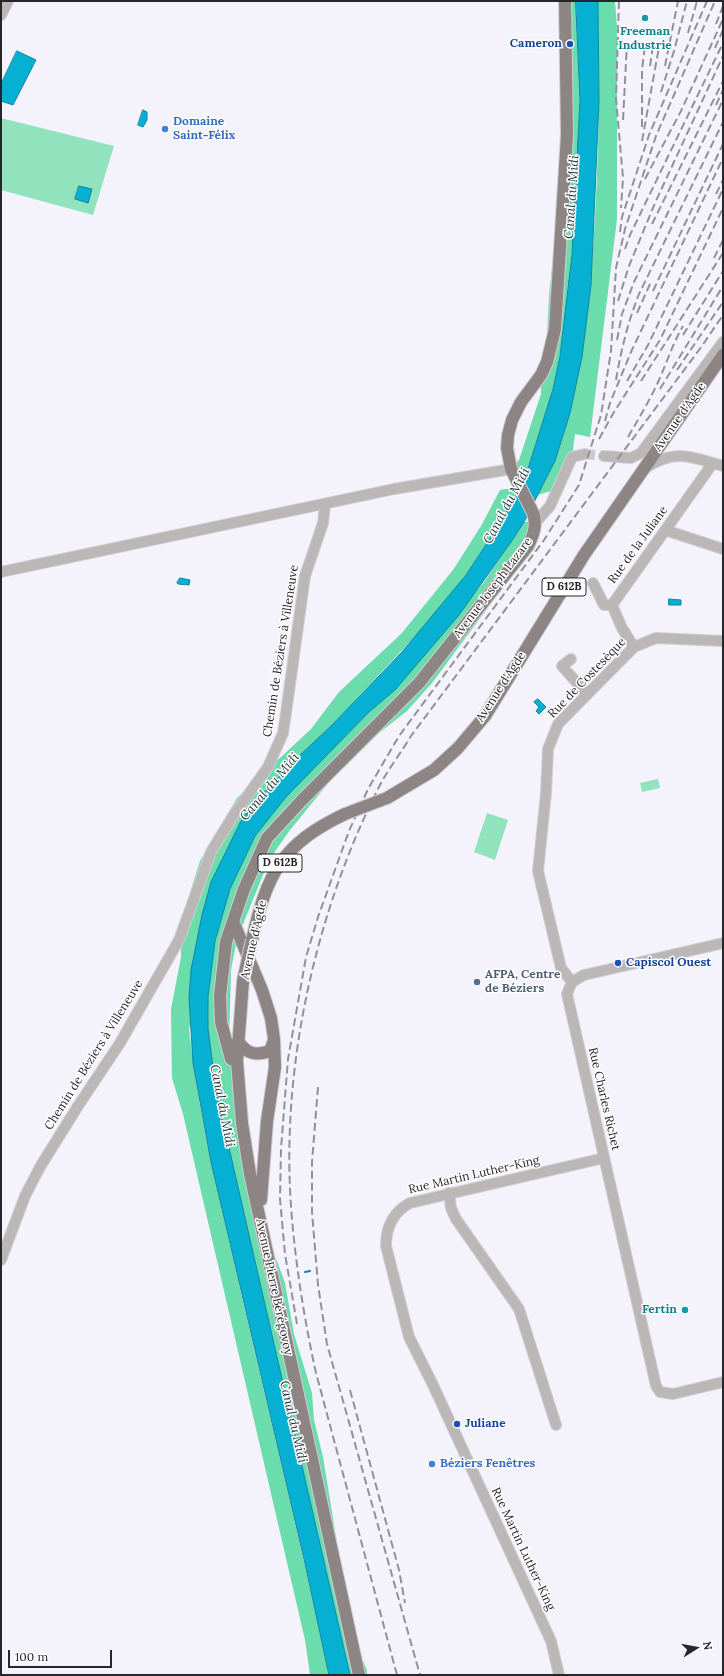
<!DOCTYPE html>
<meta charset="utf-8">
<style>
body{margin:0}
#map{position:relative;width:724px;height:1676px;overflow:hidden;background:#f4f2fb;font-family:Lora,serif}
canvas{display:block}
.frame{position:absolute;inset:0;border:2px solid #262529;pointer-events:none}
.north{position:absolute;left:676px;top:1628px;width:40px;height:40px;-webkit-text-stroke:3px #fff;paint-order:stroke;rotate:79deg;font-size:11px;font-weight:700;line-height:16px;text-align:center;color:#262529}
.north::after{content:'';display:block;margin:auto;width:14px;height:18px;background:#262529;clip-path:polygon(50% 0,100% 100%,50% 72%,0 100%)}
.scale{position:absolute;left:8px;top:1650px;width:104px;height:18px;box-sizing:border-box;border:2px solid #262529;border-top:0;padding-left:5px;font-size:12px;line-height:14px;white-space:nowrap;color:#262529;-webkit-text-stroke:3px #fff;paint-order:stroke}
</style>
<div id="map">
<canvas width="724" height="1676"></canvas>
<div class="frame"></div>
<div class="north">N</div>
<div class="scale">100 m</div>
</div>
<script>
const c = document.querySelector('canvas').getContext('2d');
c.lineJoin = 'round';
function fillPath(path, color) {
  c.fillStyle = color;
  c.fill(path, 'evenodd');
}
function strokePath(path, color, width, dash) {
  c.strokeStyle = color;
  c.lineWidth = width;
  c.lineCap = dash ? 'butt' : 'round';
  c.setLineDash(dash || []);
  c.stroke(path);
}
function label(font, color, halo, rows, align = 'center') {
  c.font = font + ' Lora,serif';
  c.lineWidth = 3;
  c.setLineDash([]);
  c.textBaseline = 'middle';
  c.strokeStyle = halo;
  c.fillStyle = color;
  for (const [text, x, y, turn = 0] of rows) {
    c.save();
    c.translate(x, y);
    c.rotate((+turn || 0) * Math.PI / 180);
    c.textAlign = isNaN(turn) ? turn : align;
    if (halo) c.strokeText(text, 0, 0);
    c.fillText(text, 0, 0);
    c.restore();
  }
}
const green = new Path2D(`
 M1,118L114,146L93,215L1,190Z
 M658,779L660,788L642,792L640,783Z
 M487,813L508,820L495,860L474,852Z`);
const forest = new Path2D(`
 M565,1H576C577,34 580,68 580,101C579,136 576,172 575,207C570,299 561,397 522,482L511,469L519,460L541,394V375L546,353L549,296L561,182Z
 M598,1H615L617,27V219L590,437L575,434L572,457L557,489L538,495C544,483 550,472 555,460C564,437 569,414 574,390C587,332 592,275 595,216C599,144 600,73 598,1Z
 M513,488L517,494L466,575L421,630L332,725L298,757L254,803L241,821L189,1029C197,1105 215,1180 232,1254C264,1394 299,1534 329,1675H310L305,1640L183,1114L172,1078L171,1009L181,957V921L200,861L237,798L311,729L339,692L401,634L453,570L481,526L500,490Z
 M524,522H532L518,567L432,683L407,711L379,733L330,781L290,830L269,860L237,939L231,970L229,1043L265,1244L277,1261L285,1283L294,1334L312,1393L314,1420L323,1457L345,1592L354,1622L358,1649L367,1670V1675H350L216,1091L208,1028V998L215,941L230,889L255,836L286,797L311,770L369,712L395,690L484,582Z`);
const water = new Path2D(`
 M576,1H598L599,101L591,285L582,357L570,413L555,461L524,522L511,542L459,615L395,690L369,712L286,797L255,836L230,889L215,941L208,997V1028L216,1091L350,1675H329L304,1559L211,1162L193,1063L189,998L191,970L202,915L211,882L241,821L254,803L298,757L332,725L402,652L466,575L496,529L518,492L528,469L553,389L560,356L572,255L580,100Z
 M17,51L36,60L13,105L1,101V84Z
 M143,110L147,112V120L143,127L138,125Z
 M79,186L92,189L88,203L75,199Z
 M180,578L190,580L189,585L178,584L177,583Z
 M669,599L681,600V605H669Z
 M538,699L546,707L539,714L536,711L539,707L534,702Z`);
const stream = new Path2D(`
 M305,1272L310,1271`);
const minorTunnel = new Path2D(`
 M585,454L604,456`);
const minor = new Path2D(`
 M1,15L8,1
 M604,456L631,458L641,453L723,342
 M645,468C677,448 690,457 723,466
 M536,522L550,506L572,457L585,454
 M665,530L723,549
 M1,572L394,489L511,469
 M593,583L604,605H612
 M634,647L622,628L612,605L713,463
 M571,659L562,666L587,694
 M723,943L584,975L572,982L567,994L656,1386L660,1392L673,1394L723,1382
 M572,982L561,968L538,871L546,793L548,749L558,724L634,647L656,638L723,641
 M449,1193L451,1208L456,1219L519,1309L556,1425
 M1,1260L25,1196L40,1167L78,1106L120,1043L179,940L211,852L233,816L268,767L283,733L286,713L305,576L323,523L325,505
 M559,1675L551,1641L433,1385L409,1337L386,1246C386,1227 393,1212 410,1203L604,1158`);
const major = new Path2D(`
 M387,798L434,770L458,748L485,716L584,555L723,355
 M233,921L262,990L271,1018L274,1039L275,1067L267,1121L261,1200
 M252,940C267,874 281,844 345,814
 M243,981L237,1061L242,1123L250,1174L359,1675
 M238,1041C246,1054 256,1056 270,1051L274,1040
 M237,1061L231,1059L221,1022L220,996L226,942L244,889L267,838L302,800L419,683L528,546C534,534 537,525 533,513L511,469L507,448L508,435L512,420L521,402L541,375L547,362L555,329L567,135L565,1`);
const rail = new Path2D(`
 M619,1L616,99L623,178L621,208
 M716,24L723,6
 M688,33L697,1
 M715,48L723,30
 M650,66L653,46
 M665,66L678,1
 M661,92L674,51L687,1
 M716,105L723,90
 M623,120L627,43
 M642,127V70L645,45
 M642,141L659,47
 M645,179L681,111L723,19
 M716,194L723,180
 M652,224L723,81
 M620,232L622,217L649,135L707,1
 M625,249L630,235L723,43
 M714,258L723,240
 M653,291L723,144
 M618,301L629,266L655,203L723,56
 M637,313L650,284
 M683,335L723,271
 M617,340L622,314L634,282L723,100
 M677,370L723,302
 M616,380C621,350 628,322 639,294L723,122
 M627,381L648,345L723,189
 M641,381L723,253
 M660,389L723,286
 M605,421L610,403L631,352L723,158
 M628,437C639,418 650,400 659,380C667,362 673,343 683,326
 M599,439L614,412L660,340L723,208
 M318,1087L312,1162V1212L318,1285L327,1344L420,1675
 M297,1324L285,1254L280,1199L281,1149L288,1059L306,957L318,917L349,831L368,789L399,736L544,540L579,485L601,415L611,351L616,268L625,229L656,136L715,1
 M350,1390L399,1570L405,1603
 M397,1675L316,1373C304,1318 295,1262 291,1206C281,1066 316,911 379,787C388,769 401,753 411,736L702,346L723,315`);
const majorBridge = new Path2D(`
 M345,814L387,798
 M243,981L252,940`);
const markers = [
 [645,18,4,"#0f9aa8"],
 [570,44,4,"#1a4fb4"],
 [165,129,4,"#3f7fe0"],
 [618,963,4,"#1a4fb4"],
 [477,982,4,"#5c6f8a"],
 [685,1310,4,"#0f9aa8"],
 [457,1424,4,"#1a4fb4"],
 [432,1464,4,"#3f7fe0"]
];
const shields = [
 [564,587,44],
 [280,863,44]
];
const shieldNames = [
 ["D 612B",564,587],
 ["D 612B",280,863]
];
const cultureNames = [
 ["Freeman",645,32],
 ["Industrie",645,46],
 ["Fertin",677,1310,"right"]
];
const transitNames = [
 ["Cameron",562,44,"right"],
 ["Capiscol Ouest",626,963],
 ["Juliane",465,1424]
];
const shopNames = [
 ["Domaine",173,122],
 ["Saint-Félix",173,136],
 ["Béziers Fenêtres",440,1464]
];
const streetNames = [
 ["Avenue d'Agde",680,417,-55],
 ["Rue de la Juliane",638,545,-54],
 ["Avenue Joseph Lazare",493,588,-53],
 ["Chemin de Béziers à Villeneuve",281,651,-81],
 ["Rue de Costesèque",587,678,-46],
 ["Avenue d'Agde",501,687,-57],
 ["Avenue d'Agde",254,940,-77],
 ["Chemin de Béziers à Villeneuve",94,1055,-58],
 ["Rue Charles Richet",604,1099,77],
 ["Rue Martin Luther-King",474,1175,-13],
 ["Avenue Pierre Bérégovoy",274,1287,78],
 ["Rue Martin Luther-King",523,1549,65]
];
const serviceNames = [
 ["AFPA, Centre",485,975],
 ["de Béziers",485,989]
];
const waterNames = [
 ["Canal du Midi",572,197,-86],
 ["Canal du Midi",507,506,-62],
 ["Canal du Midi",270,787,-50],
 ["Canal du Midi",222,1106,79],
 ["Canal du Midi",293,1422,77]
];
fillPath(green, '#91e3bd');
fillPath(forest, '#6bdcac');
fillPath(water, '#06b0d3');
strokePath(water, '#1086a0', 1);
strokePath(stream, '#1086a0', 2);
strokePath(minorTunnel, '#cbc9d1', 10, [10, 5]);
strokePath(minor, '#cfcdd5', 12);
strokePath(major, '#cfcdd5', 14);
strokePath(minor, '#bcb7b7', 10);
strokePath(major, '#8d8484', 12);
strokePath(rail, '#929197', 2, [8, 4]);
strokePath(majorBridge, '#cfcdd5', 14, []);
strokePath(majorBridge, '#8d8484', 12);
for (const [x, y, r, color] of markers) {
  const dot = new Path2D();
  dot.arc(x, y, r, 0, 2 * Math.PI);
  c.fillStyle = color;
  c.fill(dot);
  strokePath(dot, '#fff', 1.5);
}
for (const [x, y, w] of shields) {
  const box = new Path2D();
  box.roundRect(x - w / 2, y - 9, w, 18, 3);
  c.fillStyle = '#fff';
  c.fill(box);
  strokePath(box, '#262529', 1);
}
label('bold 11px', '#262529', null, shieldNames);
label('bold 12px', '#0d838f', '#fff', cultureNames);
label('bold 12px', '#164399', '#fff', transitNames, 'left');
label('bold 12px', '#366cbe', '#fff', shopNames, 'left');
label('12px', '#262529', '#fff', streetNames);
label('bold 12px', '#4e5e75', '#fff', serviceNames, 'left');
label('italic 13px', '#233a41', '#fff', waterNames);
</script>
